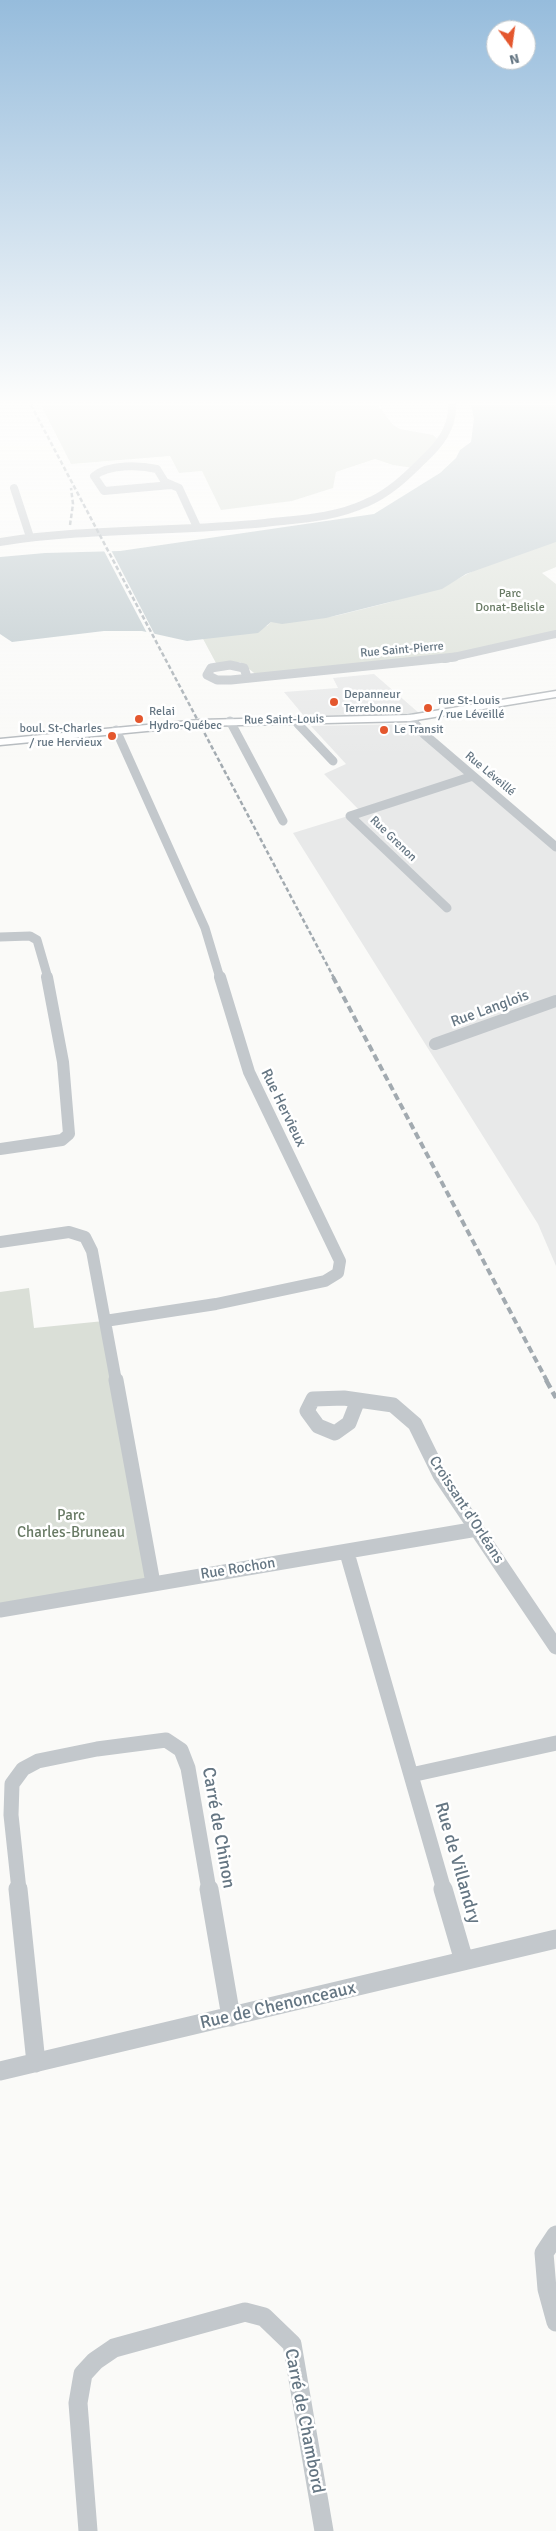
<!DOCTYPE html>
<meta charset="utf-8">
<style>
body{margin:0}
#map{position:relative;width:556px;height:2531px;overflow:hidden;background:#fafaf8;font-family:Signika,sans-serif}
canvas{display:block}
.north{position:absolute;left:486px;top:20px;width:50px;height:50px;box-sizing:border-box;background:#fff;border:1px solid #c1c8cd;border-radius:50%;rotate:166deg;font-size:14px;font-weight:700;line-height:20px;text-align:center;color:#657683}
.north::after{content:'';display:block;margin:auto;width:18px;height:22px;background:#e4572e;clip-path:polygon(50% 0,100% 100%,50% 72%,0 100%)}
</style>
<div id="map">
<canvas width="556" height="2531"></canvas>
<div class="north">N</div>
</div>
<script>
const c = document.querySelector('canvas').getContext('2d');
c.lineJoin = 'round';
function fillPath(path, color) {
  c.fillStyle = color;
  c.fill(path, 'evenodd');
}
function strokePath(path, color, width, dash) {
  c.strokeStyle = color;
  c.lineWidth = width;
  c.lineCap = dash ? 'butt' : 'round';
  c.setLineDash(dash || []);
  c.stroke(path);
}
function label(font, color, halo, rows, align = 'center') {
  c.font = font + ' Signika,sans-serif';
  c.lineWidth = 5;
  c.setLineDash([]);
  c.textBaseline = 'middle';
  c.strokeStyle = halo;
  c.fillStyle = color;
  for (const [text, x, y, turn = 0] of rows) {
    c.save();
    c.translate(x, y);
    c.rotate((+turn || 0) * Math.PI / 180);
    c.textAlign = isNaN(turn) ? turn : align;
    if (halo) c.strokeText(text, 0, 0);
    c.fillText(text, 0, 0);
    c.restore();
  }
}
const built = new Path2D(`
 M374,674L419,713L304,716L284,692L338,688L333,678Z
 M408,724L556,847V1266L538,1224L293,833L361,812L324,774L346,764L311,726Z`);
const green = new Path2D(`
 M41,405H378L393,425L400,429L433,435L443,444L413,468L393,465L375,459L336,472L333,488L292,501L221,510L202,471L179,473L170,456L71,464Z
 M556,540V567L542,573L556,584V632L473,652L258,676L240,662L217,665L202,637L267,626L271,622L335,616L387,603L448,584L475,570Z
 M29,1288L34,1328L104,1321L153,1583L0,1610V1292Z`);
const water = new Path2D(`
 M471,405H556V542L466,574L442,589L326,618L282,624L271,622L258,633L187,641L142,631H104L12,642L0,634V557L45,553L120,551L374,514L440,473L456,458L460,450L471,442L474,419Z`);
const pier = new Path2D(`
 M110,548L156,637L148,635L103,549Z`);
const minorFar4 = new Path2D(`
 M171,485L104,491L94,476C109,464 139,465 157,469L165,482L179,488L197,527
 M14,488L30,537
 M0,542C87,528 177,532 265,523C299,519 334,518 366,503C388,494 406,477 423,460C439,445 453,428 452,405
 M445,659L556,634`);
const minorFar3 = new Path2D(`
 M247,677L244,668L230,665L211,668L207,675L217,680H231L455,657
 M410,718L424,734L556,847
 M297,720L298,724L333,761
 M230,721L283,821
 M116,730L205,928L220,978
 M447,908L350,816L473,776
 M0,937L30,936L37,940L48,978`);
const minorFar2 = new Path2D(`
 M435,1044L556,1001
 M0,1149L62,1140L69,1134L63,1062L47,977
 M0,1242L69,1232L85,1237L92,1251L116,1381
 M105,1321L216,1304L325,1281L338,1273L340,1261L249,1072L220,977`);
const minorFar1 = new Path2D(`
 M116,1380L153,1583
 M344,1398L358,1400L349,1423L335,1433L318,1426L307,1411L313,1399Z
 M358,1400L393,1405L415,1424L440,1475L556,1647
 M347,1553L444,1890
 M0,1610L477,1529
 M411,1775L556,1743
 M19,1890L11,1815L12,1784L23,1769L38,1761L97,1749L166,1740L181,1750L188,1768L209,1890`);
const minor = new Path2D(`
 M18,1889L36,2063
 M209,1889L231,2017
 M443,1889L464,1961
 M0,2071L556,1939
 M556,2235L544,2253L547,2289L556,2322
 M88,2531L78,2403L83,2374L95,2361L114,2348L245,2312L264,2317L292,2344L324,2531`);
const major = new Path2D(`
 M556,691V697L410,721L199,726L0,745V739L199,720L410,715Z`);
const railFar2 = new Path2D(`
 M31,405L334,978
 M70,525L73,504L71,488`);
const railFar1 = new Path2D(`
 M333,977L547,1381`);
const rail = new Path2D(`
 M546,1380L556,1398`);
const markers = [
 [334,702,5,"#e4572e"],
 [428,708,5,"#e4572e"],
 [139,719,5,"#e4572e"],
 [384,730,5,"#e4572e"],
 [112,736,5,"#e4572e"]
];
const farParknames = [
 ["Parc",510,594],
 ["Donat-Belisle",510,608]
];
const farStreetnames = [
 ["Rue Saint-Pierre",402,650,-5],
 ["Rue Saint-Louis",284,720,-1],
 ["Rue Léveillé",490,774,40],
 ["Rue Grenon",393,839,44]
];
const farPoinames = [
 ["Depanneur",344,695],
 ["Terrebonne",344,709],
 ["rue St-Louis",438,701],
 ["/ rue Léveillé",438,715],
 ["Relai",149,712],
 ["Hydro-Québec",149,726],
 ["boul. St-Charles",102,729,"right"],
 ["/ rue Hervieux",102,743,"right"],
 ["Le Transit",394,730]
];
const streetNames = [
 ["Rue Langlois",490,1009,-20],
 ["Rue Hervieux",283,1108,64],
 ["Croissant d'Orléans",466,1510,57],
 ["Rue Rochon",238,1569,-9]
];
const parkNames = [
 ["Parc",71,1516],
 ["Charles-Bruneau",71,1533]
];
const nearStreetnames = [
 ["Carré de Chinon",218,1828,80],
 ["Rue de Villandry",457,1863,74],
 ["Rue de Chenonceaux",278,2006,-13],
 ["Carré de Chambord",304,2421,79]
];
fillPath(built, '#e8e9e9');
fillPath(green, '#dadfd7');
fillPath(water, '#bbc7cb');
fillPath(pier, '#fafaf8');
strokePath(major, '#b5babe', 3);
strokePath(minorFar4, '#c3c8cc', 8);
strokePath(minorFar3, '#c3c8cc', 9);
strokePath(minorFar2, '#c3c8cc', 12);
strokePath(minorFar1, '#c3c8cc', 15);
strokePath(minor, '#c3c8cc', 19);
fillPath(major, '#fff');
strokePath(railFar2, '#a2aab0', 2.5, [4.5, 2.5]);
strokePath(railFar1, '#a2aab0', 4, [7, 4]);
strokePath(rail, '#a2aab0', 4.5, [9, 4.5]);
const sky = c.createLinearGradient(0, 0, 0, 759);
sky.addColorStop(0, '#96bcdc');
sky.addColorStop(0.53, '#fdfdfc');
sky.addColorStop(1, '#fdfdfc00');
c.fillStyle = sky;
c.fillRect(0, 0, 556, 759);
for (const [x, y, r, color] of markers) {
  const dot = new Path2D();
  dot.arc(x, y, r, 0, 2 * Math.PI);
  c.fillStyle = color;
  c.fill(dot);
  strokePath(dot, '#fff', 2);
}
label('12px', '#687a64', '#fff', farParknames);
label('12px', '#657683', '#fff', farStreetnames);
label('12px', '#657683', '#fff', farPoinames, 'left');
label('15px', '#657683', '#fff', streetNames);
label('15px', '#687a64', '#fff', parkNames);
label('18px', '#657683', '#fff', nearStreetnames);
</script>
